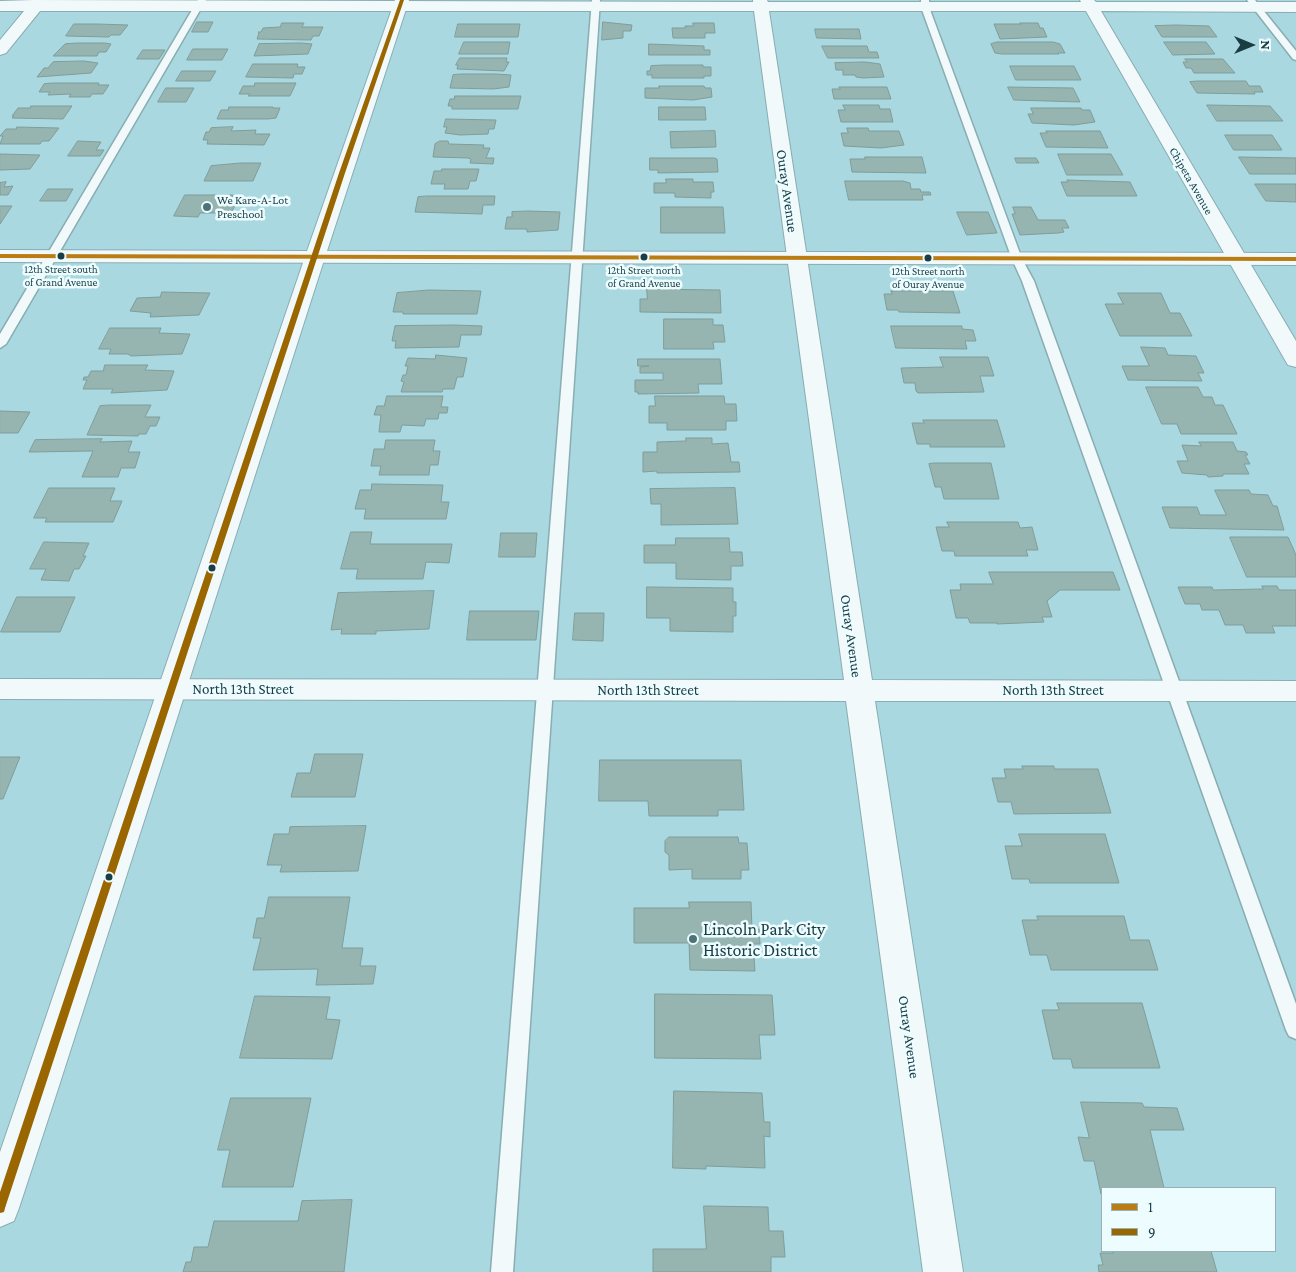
<!DOCTYPE html>
<style>
body{margin:0}
#map{position:relative;width:1296px;height:1272px;overflow:hidden;background:#aad8e0;font-family:"Crimson Pro",serif}
canvas{display:block}
.legend{position:absolute;left:1101px;top:1187px;width:175px;height:65px;box-sizing:border-box;background:#edfcff;border:1px solid #99b0b4;margin:0;padding:6px 9px;list-style:none;font-size:15px;color:#1a3d43}
.legend li{display:flex;align-items:center;gap:10px;height:25px}
.legend b{width:25px;border:1px solid #99b0b4}
.north{position:absolute;left:1226px;top:20px;width:50px;height:50px;-webkit-text-stroke:4px #edfcff;paint-order:stroke;rotate:90deg;font-size:14px;font-weight:700;line-height:20px;text-align:center;color:#1a3d43}
.north::after{content:'';display:block;margin:auto;width:18px;height:22px;background:#1a3d43;clip-path:polygon(50% 0,100% 100%,50% 72%,0 100%)}
</style>
<div id="map">
<canvas width="1296" height="1272"></canvas>
<ul class="legend">
<li><b style="height:6px;background:#ba7d14"></b>1</li>
<li><b style="height:6px;background:#960"></b>9</li>
</ul>
<div class="north">N</div>
</div>
<script>
const c = document.querySelector('canvas').getContext('2d');
c.lineJoin = 'round';
function fillPath(path, color) {
  c.fillStyle = color;
  c.fill(path, 'evenodd');
}
function strokePath(path, color, width, dash) {
  c.strokeStyle = color;
  c.lineWidth = width;
  c.lineCap = dash ? 'butt' : 'round';
  c.setLineDash(dash || []);
  c.stroke(path);
}
function label(font, color, halo, rows, align = 'center') {
  c.font = font + ' "Crimson Pro",serif';
  c.lineWidth = 5;
  c.setLineDash([]);
  c.textBaseline = 'middle';
  c.strokeStyle = halo;
  c.fillStyle = color;
  for (const [text, x, y, turn = 0] of rows) {
    c.save();
    c.translate(x, y);
    c.rotate((+turn || 0) * Math.PI / 180);
    c.textAlign = isNaN(turn) ? turn : align;
    if (halo) c.strokeText(text, 0, 0);
    c.fillText(text, 0, 0);
    c.restore();
  }
}
const building = new Path2D(`
 M197,22H213L208,32H192Z
 M603,22L632,25L631,31H623V38L602,40Z
 M282,23H304L302,27H323L319,36H313L311,40L257,39L259,33L258,32H261L263,28L280,27Z
 M693,23H714L715,33H705V38H673L672,28H685V26H693Z
 M1020,23H1038L1040,28H1043L1047,37L1000,39L994,24H1021Z
 M74,24H97L128,25L120,35H111L109,37L66,36Z
 M458,24H520L518,37H455Z
 M1176,25L1209,26L1217,37H1162L1155,26Z
 M815,29H859L861,39L817,38Z
 M464,42H510L508,54H459Z
 M997,42H1053L1060,44L1065,53H1058L1059,54H1002L995,53L991,44Z
 M1164,42H1206L1215,54L1173,55Z
 M78,43H105L111,44L106,52H99L97,56H53L65,44Z
 M301,43L312,44L308,54L254,56L259,44Z
 M649,44L704,46V50H710V55H649Z
 M822,46H867L869,52H877L879,58H828Z
 M193,49H228L222,60H187Z
 M143,50H165L159,59H137Z
 M460,58H507L506,62H509L504,71L457,69L458,65H456Z
 M1185,59H1223L1235,73H1194L1191,68H1186L1183,62H1187Z
 M84,61L98,63L91,73L37,77L44,68H48L53,62Z
 M865,62L880,64L884,77L863,78L856,77L855,75H843V70H836L835,63Z
 M253,64H298L297,67H305L302,74H294L293,78L246,77Z
 M664,65H703V67H711V76H704V78H652V75H647V71H650L651,66Z
 M1010,66H1074L1081,80H1016Z
 M182,71H216L210,81H176Z
 M461,74H495L511,75L509,87L493,89L450,88L453,75Z
 M1198,81H1246L1249,86H1260L1263,92H1254L1255,94L1197,93L1190,82Z
 M53,83H99L98,85H109L103,94H92L90,97H69L71,94L48,95L50,92H39L44,84Z
 M255,83H296L290,96H248L250,94H239L243,86H254Z
 M659,86H704L705,88H711L712,97L693,100L645,98V88H659Z
 M839,87H887L891,99H834L832,89H840Z
 M1008,87L1073,88L1080,102L1014,100Z
 M166,88H194L186,102H158Z
 M455,96H521L518,109H452V106H448L450,99H454Z
 M843,105H879L880,109H890L893,122H841L838,110H845Z
 M1207,105L1270,106L1283,121H1217Z
 M31,106H72L63,119L12,118L14,116H12L18,108H30Z
 M229,107H273V108H280L276,118L268,119H217L221,110H228Z
 M659,107H705L706,120H659Z
 M1031,108H1081L1082,110H1090L1095,122L1074,125L1032,123L1028,114H1033Z
 M446,119L496,120L494,129H489L488,134L460,135L445,133L447,127H444Z
 M17,127L59,128L49,141H42L40,144H0L3,136H0L6,129H16Z
 M233,127L231,131L256,130L255,134H270L264,145L207,144L208,140H203L206,132H209L211,128Z
 M847,128H868L869,131H899L904,145L881,148L844,146L841,133H848Z
 M715,131L716,147L671,148L670,132Z
 M1046,131H1100L1108,148L1046,147L1040,133H1047Z
 M1225,135H1272L1282,150H1234Z
 M78,141L101,142L96,150H104L100,156H68Z
 M440,141H448L449,144L484,145L483,148H490L486,158H494L493,164L470,163L471,159L468,158L433,157L435,144Z
 M0,154L40,155L30,169L0,170Z
 M1058,154H1111L1123,175H1067Z
 M865,157H922L926,173L852,172L850,159H865Z
 M1239,157L1296,158V174H1250Z
 M650,158H714L717,159L718,172L658,173V170H650Z
 M1015,158H1036L1039,163H1017Z
 M241,163H261L253,181H204L211,166Z
 M442,169H479L476,181H470L468,189H444L445,184H431L434,171H441Z
 M666,179H693V182H713L714,192H711V198L675,197V193H654V183H666Z
 M1067,180L1130,182L1137,196H1067L1061,182H1068Z
 M845,181H903L910,183L911,189H920L921,192H930L931,195H922L923,200H849Z
 M6,182L4,187L13,186L8,195H0V183Z
 M1255,184H1296V202L1266,201Z
 M48,189H73L66,201H40Z
 M185,195H233L231,200H238L231,213H200L198,217L174,216Z
 M427,196H495L494,205H483L482,214L415,212L418,197Z
 M0,206H12L0,224Z
 M661,207H723L725,233H661Z
 M1013,207H1031L1038,220H1065L1069,228H1062L1064,232L1058,233L1020,235L1012,214H1015Z
 M529,211L560,212L558,230L527,232V229H505L507,217H512V212Z
 M957,212H988L997,233L967,235Z
 M647,289L720,290L721,313L640,312V299H647Z
 M429,290L481,291L477,314H403V312H393L397,293Z
 M891,291H953L960,313L899,312L898,310H887L884,294H892Z
 M162,292L210,293L199,315L150,317L151,313L130,311L137,298L160,297Z
 M1118,293H1161L1170,313H1180L1192,336H1120L1105,304H1123Z
 M664,319H713V325H723L725,342H713L714,349H664Z
 M455,325L482,326L481,335H461L459,347L395,348L396,341H392L395,326Z
 M891,326H962V329L973,330L976,341H965L967,349L896,348Z
 M110,328H161L159,333L190,334L182,354L131,356L128,354H109L111,349H99Z
 M1141,347L1165,348L1168,355L1196,356L1204,373H1198L1202,381L1128,380L1122,366H1149Z
 M436,355L467,358L463,377H457L454,389H443L442,392H401L404,382L401,381L403,375H406L408,366H405L408,358L435,359Z
 M940,357H988L994,376H980L984,392L918,393L916,391L915,383H904L901,368L943,367Z
 M638,359H720L722,384H698L699,393L638,394V392H635V380H663V373H640V367L649,366H638Z
 M105,365H148L145,370L174,371L167,390L111,393L113,389H83L87,380H83L84,377H88L91,371H103Z
 M1146,387H1198L1203,397H1212L1215,405H1223L1237,434H1181L1177,424H1162Z
 M387,396H443L441,407H448L447,413H439L438,419H426L424,426L402,425L400,432H379L381,415H374L377,406H384Z
 M655,396H724L725,404H736L737,421H726V430H667V423H649V406H655Z
 M110,405H151L145,417H160L156,426H150L146,434H139L138,436L87,435L100,406Z
 M0,411L30,412L18,433H0Z
 M923,420H997L1005,447H930V444H917L912,423H924Z
 M686,438H712V444L728,443L731,462H739L740,472L657,473V471L643,472V452H657V442L686,441Z
 M102,439L100,442L132,441L128,452H140L135,468H121L118,477H82L93,451L29,452L35,440Z
 M386,440H435L433,451H440L438,465H430L429,475H379L381,466H371L374,449H384Z
 M1199,442H1233L1237,451L1246,452L1248,455H1245L1250,464H1244L1249,474H1223V476L1208,477L1207,475L1182,473L1177,461H1188L1182,445L1201,446Z
 M934,463H991L999,499H944L941,487H935L929,464Z
 M372,484L443,485L441,502H449L446,519H364L366,509H355L360,490H371Z
 M49,488H115L110,501H122L113,522H45L47,518H34Z
 M735,488L738,524L661,525V504H651L650,489Z
 M1215,490H1249L1251,494L1268,495L1273,506H1277L1284,530L1170,528L1162,507H1197L1200,515H1226Z
 M947,522H1018L1020,528L1032,527L1038,550H1026L1028,556H955L954,551H942L936,527H949Z
 M351,532H372L370,544H452L449,563L426,562L423,579H356L358,569H341Z
 M501,533H537L535,557H499Z
 M1230,537H1288L1296,555V577H1247Z
 M676,538H729L730,552H742L743,566H731V580L676,579V563H644V545H675Z
 M44,542L89,543L83,556H86L79,569H74L69,581L41,580L46,569H30Z
 M989,572H1113L1120,590H1060L1047,601L1052,617H1042L1044,622L997,624V623H970L968,618H956L950,590H961L960,584H993Z
 M1262,586H1277L1279,590H1296V626H1272L1275,633H1246L1243,625H1225L1219,610H1202L1200,604H1185L1178,587H1212L1213,590L1263,589Z
 M647,587L733,588V602H736V616H733V632L670,631V618H647Z
 M434,591L429,629L376,631V634H341L342,629L331,630L338,593Z
 M17,597H75L60,632H1Z
 M470,611H539L536,640H467Z
 M575,613H604L603,641L573,640Z
 M315,754H363L355,797H291L297,773H310Z
 M0,757H20L3,799H0Z
 M600,760H741L744,810H718V816H649L648,801H599Z
 M1022,766H1054V769H1098L1111,813L1014,814L1011,802H998L992,778H1006L1004,769H1023Z
 M366,826L358,871L280,872L282,865H267L274,834H289L290,827Z
 M1019,834H1105L1119,883H1030L1029,879H1012L1005,846H1022Z
 M669,837H738L739,843H747L749,870H741V879H692V869L669,870V855L665,852V841Z
 M269,897H350L342,948H363L360,966H376L373,984L316,985L318,969L253,970L261,938H253L257,918H264Z
 M689,902H751L752,929H759L760,944H753L755,971L690,970L689,943H634V908H689Z
 M1037,916H1124L1130,940H1149L1158,970H1051L1047,955H1030L1022,920H1038Z
 M655,994L772,995L775,1035H759L761,1059L655,1058Z
 M255,996L330,997L326,1019L340,1020L332,1059L240,1058Z
 M1057,1003H1142L1160,1068H1073L1071,1059H1053L1042,1010H1059Z
 M674,1091L762,1093L764,1122H770V1137L764,1136L765,1168L706,1166V1169L673,1168Z
 M231,1098H311L293,1187H222L230,1150H218Z
 M1081,1102L1142,1103L1144,1107L1177,1108L1184,1130H1150L1164,1188H1102L1101,1194L1094,1161H1084L1078,1137L1089,1138Z
 M352,1200L344,1272H183L186,1262H191L194,1247H208L214,1221H298L302,1201Z
 M704,1206L768,1207L769,1231H783L785,1257H771V1272H653V1249H706Z
 M1112,1251H1211L1217,1272H1099L1098,1265H1103L1100,1253H1113Z`);
const service = new Path2D(`
 M198,0H206L6,344L0,348V334Z
 M592,0H600L513,1272H491Z
 M921,0H929V7L1022,259L1034,281L1296,1004V1039L1289,1036L1286,1030L1022,281L1012,259L921,7Z
 M1247,0H1255L1296,51V60L1293,59Z`);
const minor = new Path2D(`
 M33,0L753,2V0H767L768,2H1081L1080,0H1094L1096,2H1296V12L1101,11L1296,341V367L1288,365L1285,360L1086,11H769L872,680L1296,681V701H875L963,1272H923L846,701L0,699V679L844,680L754,11H40L6,53L0,55V40L24,11H0V1Z`);
const tertiary = new Path2D(`
 M315,251L322,253L325,257L58,1089L19,1208L14,1221L0,1227V1152L305,257L308,253Z`);
const secondary = new Path2D(`
 M395,0H409L327,251L1296,253V265L0,262V250L307,251Z`);
const bus1 = new Path2D(`
 M0,254L1296,257V261L0,258Z`);
const bus2 = new Path2D(`
 M400,0H404L345,173L5,1208L4,1212L0,1213V1192L339,173Z`);
const markers = [
 [207,207,5,"#4c737a"],
 [61,256,4.5,"#1a3d43"],
 [644,257,4.5,"#1a3d43"],
 [928,258,4.5,"#1a3d43"],
 [212,568,4.5,"#1a3d43"],
 [109,877,4.5,"#1a3d43"],
 [693,939,5,"#4c737a"]
];
const farBusnames = [
 ["12th Street south",61,270],
 ["of Grand Avenue",61,283],
 ["12th Street north",644,271],
 ["of Grand Avenue",644,284],
 ["12th Street north",928,272],
 ["of Ouray Avenue",928,285]
];
const farStreetnames = [
 ["Chipeta Avenue",1191,181,60]
];
const farPoinames = [
 ["We Kare-A-Lot",217,200],
 ["Preschool",217,214]
];
const streetNames = [
 ["Ouray Avenue",787,191,82],
 ["Ouray Avenue",851,636,82],
 ["North 13th Street",243,689],
 ["North 13th Street",648,690],
 ["North 13th Street",1053,690],
 ["Ouray Avenue",909,1037,82]
];
const nearPoinames = [
 ["Lincoln Park City",703,929],
 ["Historic District",703,950]
];
fillPath(building, '#96b4b0');
strokePath(building, '#7f9d9a', 1);
strokePath(service, '#88adb2', 3);
strokePath(minor, '#88adb2', 2);
strokePath(tertiary, '#88adb2', 2);
strokePath(secondary, '#88adb2', 2);
fillPath(service, '#f2f9fa');
fillPath(minor, '#f2f9fa');
fillPath(tertiary, '#f2f9fa');
fillPath(secondary, '#f2f9fa');
fillPath(bus1, '#ba7d14');
fillPath(bus2, '#960');
for (const [x, y, r, color] of markers) {
  const dot = new Path2D();
  dot.arc(x, y, r, 0, 2 * Math.PI);
  c.fillStyle = color;
  c.fill(dot);
  strokePath(dot, '#edfcff', 2);
}
label('11px', '#1a3d43', '#edfcff', farBusnames);
label('12px', '#1a3d43', '#edfcff', farStreetnames);
label('12px', '#1a3d43', '#edfcff', farPoinames, 'left');
label('15px', '#1a3d43', '#edfcff', streetNames);
label('18px', '#1a3d43', '#edfcff', nearPoinames, 'left');
</script>
